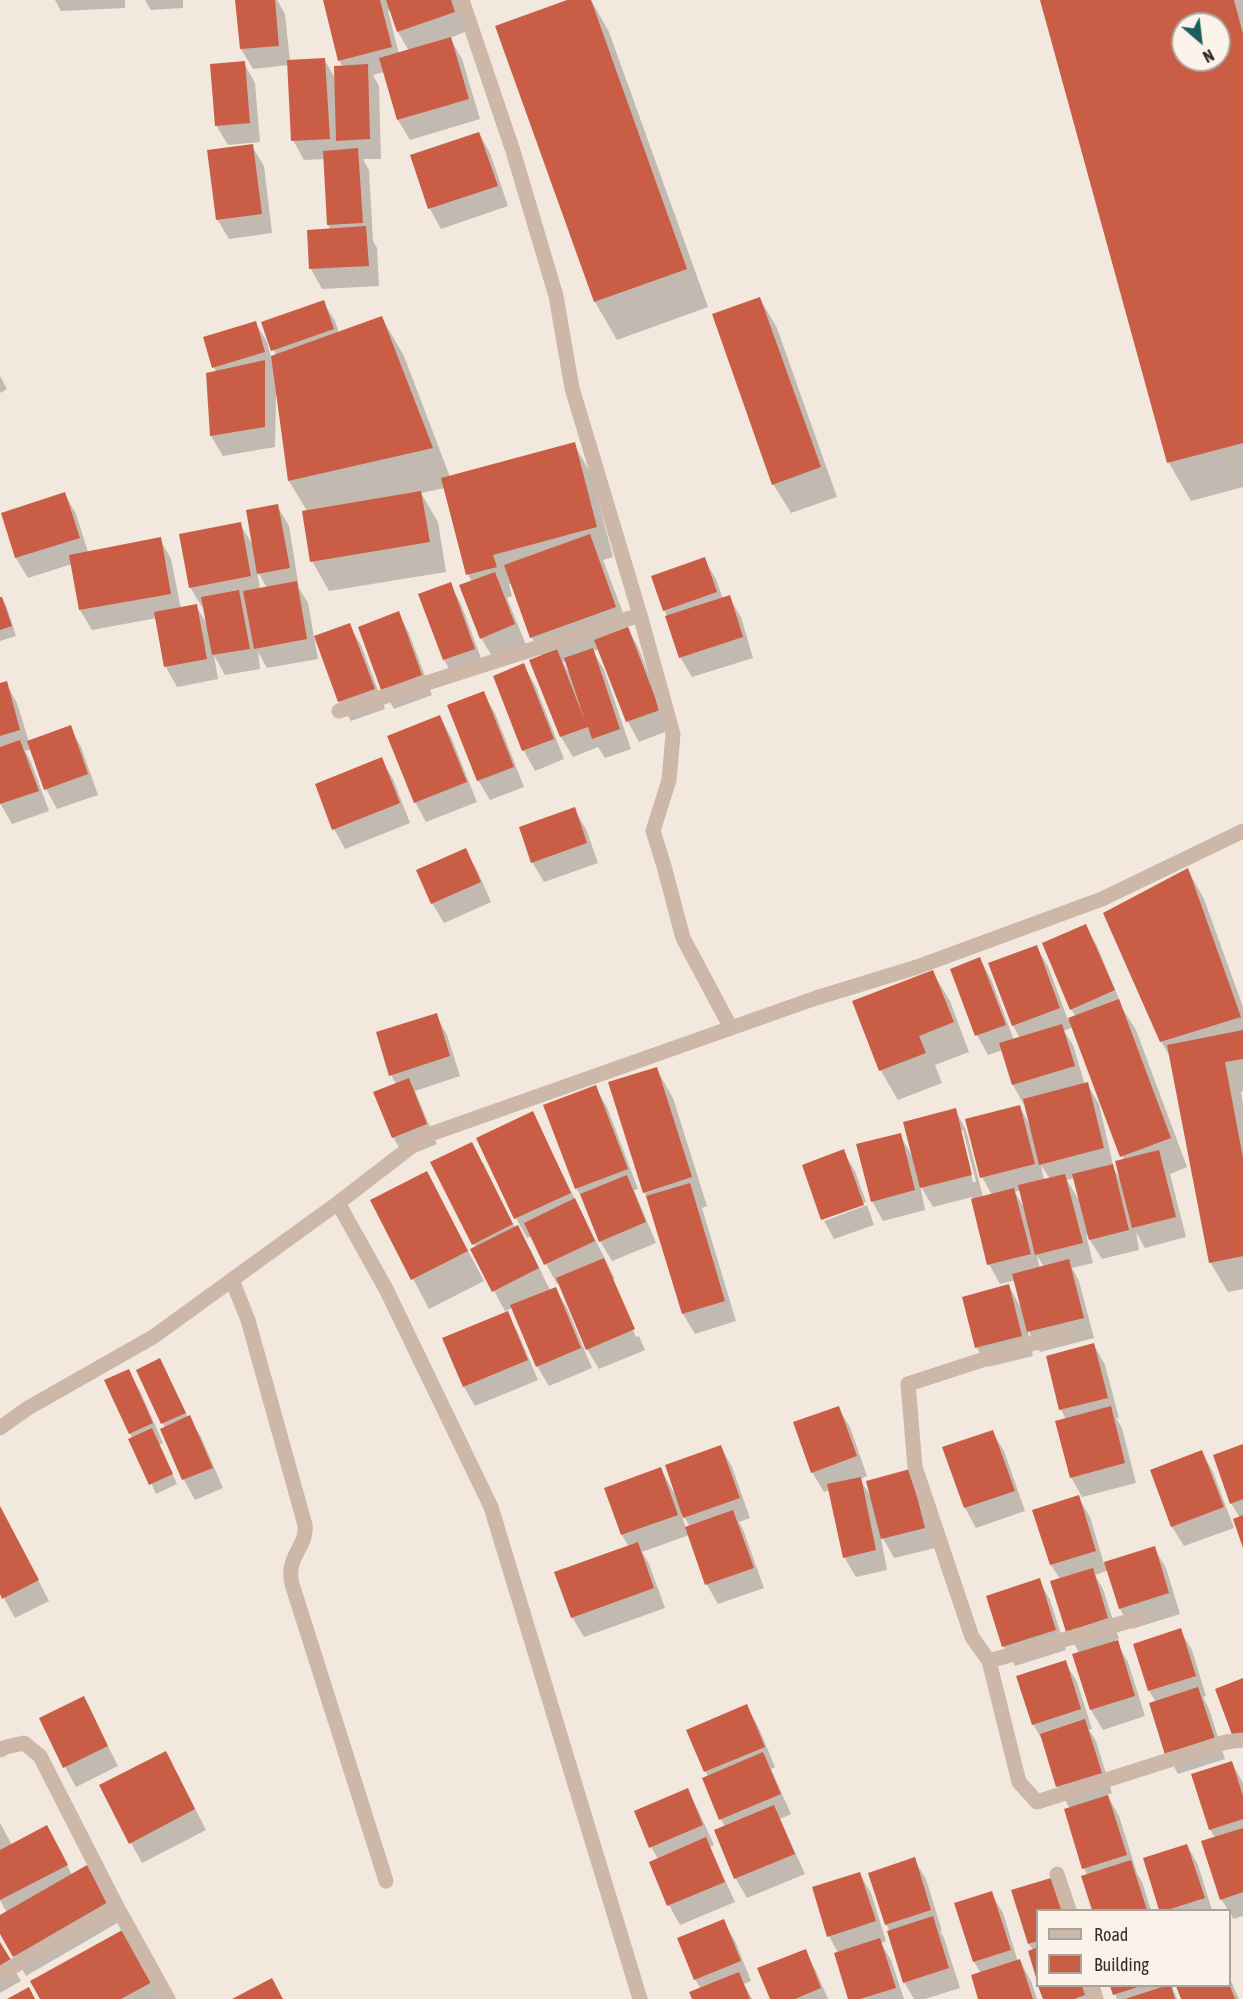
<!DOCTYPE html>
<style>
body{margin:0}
#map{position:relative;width:1243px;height:1999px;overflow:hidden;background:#f3e8de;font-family:"Asap Condensed",sans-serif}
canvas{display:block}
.legend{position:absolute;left:1036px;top:1909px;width:195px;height:78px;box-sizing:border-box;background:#fbf2ea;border:2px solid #ada39d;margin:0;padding:8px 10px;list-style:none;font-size:18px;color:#392d29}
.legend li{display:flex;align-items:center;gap:12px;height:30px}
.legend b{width:30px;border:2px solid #ada39d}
.north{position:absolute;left:1171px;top:12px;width:60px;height:60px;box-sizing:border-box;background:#fbf2ea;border:2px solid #ada39d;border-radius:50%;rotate:152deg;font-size:16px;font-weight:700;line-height:24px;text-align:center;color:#392d29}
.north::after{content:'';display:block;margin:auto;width:21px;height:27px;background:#1d5c5c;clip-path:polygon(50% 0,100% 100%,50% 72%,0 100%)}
</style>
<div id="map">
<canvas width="1243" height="1999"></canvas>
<ul class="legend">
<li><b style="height:8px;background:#ccb7a9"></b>Road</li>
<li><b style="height:16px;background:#ca5d45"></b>Building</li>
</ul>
<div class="north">N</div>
</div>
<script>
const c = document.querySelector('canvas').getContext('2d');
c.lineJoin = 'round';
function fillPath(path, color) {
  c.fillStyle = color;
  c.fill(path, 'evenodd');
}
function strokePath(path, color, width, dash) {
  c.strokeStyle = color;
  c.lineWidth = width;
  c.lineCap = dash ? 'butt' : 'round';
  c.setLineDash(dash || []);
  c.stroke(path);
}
const shadow = new Path2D(`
 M55,0H125V8L61,11Z
 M145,0H183V8L151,10Z
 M237,0H277L285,14L290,62L324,59L336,80L343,67L339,60L324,0H455L465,32L450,38L462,59L480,119L410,140L398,120L384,72L373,75L379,86L381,159H363L369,170L373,241L377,248L379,286L322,289L311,269L331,230L328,225L325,159L304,160L293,140L289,65L253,69L241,49ZM391,10L398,32L409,51L399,54L388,11Z
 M571,0H591L609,32L708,307L617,340L595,302L497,27Z
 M1042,0H1243V487L1191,501L1169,463ZM1183,24H1219V60H1183Z
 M244,63L255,83L260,142L228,145L216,125Z
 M479,133L490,153L508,206L441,229L430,209L412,156Z
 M252,146L264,166L272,233L229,239L217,219Z
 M760,299L777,328L837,497L791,513L773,484Z
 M323,302L335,321L339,333L382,318L404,356L450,477L574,444L591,474L613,557L603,560L631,634L639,649L670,730L639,742L628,722L599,649L593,651L604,670L631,749L605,758L598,747L573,757L561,737L531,661L543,657L532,638L512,584H509L512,596L507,598L526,645L493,658L481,638L472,582L468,574L445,488L421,493L438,522L446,572L329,591L312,561L307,511L289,481L278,396H276L275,447L223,456L211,436L208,374L216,372L214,367L255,322L267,342L271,357L276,355L263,323ZM567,660L569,673L563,662Z
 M0,376L7,389L0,393Z
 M65,494L76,514L88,552L160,539L171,559L181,609L196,606L208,626L204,607H202L190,587L240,524L253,545L277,506L289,526L299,588L308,603L318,659L267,668L258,652L260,669L225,675L214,655L218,679L177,687L166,667L157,618L92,630L80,610L72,564L28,578L16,558L3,514ZM257,572H258L267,588L260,589Z
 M704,559L716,579L723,599L729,597L741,617L753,658L692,677L680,657L668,617L664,610Z
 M450,584L461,604L485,669L456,680L444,660L420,595Z
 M2,598L7,608L16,636L0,641V599Z
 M398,613L409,633L432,695L394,709L383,689Z
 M349,625L361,645L385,709L351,721L339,701Z
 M523,665L535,685L564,759L535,771L524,751L495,676Z
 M6,683L17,703L29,742L70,727L81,747L98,795L57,809L46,789L32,749L25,751L31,762L49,811L12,824L0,803V685Z
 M483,693L495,713L524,787L490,800L478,780Z
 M440,717L451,737L477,802L426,822L415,802Z
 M381,759L393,779L410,823L345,849L334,829Z
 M574,809L586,829L598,863L544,882L532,862Z
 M465,850L477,870L491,902L444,923L432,903L418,871Z
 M1188,870L1204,899L1243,1007V1091L1241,1092L1243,1104V1289L1228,1292L1210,1262L1171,1059L1161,1041Z
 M1085,926L1097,946L1124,1011L1136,1030L1187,1167L1170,1174L1186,1237L1145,1248L1136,1232L1139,1250L1102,1259L1086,1234L1093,1263L1072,1268L1079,1281L1094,1338L1040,1352L1027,1328L1033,1356L988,1367L977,1348L1009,1286L1022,1310L1016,1280L1000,1284L989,1264L972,1197L933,1207L920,1185L925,1210L883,1221L872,1201L900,1135L912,1156L955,1110L966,1130L983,1197L992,1195L982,1177L1020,1107L1030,1126L1024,1105L1013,1085L1003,1050L988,1055L977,1035L980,959L991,979L1014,1040L1020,1038L1013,1026L990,964L1036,947L1048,966L1068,1020L1076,1017L1071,1009ZM1073,1027L1124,1160L1121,1181L1114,1169L1099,1104L1087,1084L1085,1085L1073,1045L1064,1031ZM959,1130H963L976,1182H973ZM1041,1165L1050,1179L1044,1180ZM1075,1178L1080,1202L1067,1180ZM1021,1190L1024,1208L1015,1192ZM1037,1257H1038L1044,1267L1040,1268Z
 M932,971L950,1001L969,1052L935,1065L942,1083L898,1100L881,1071L854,1002Z
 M436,1015L447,1035L460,1076L415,1091L437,1144L405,1157L393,1137L396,1084L391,1075Z
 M656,1068L673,1098L707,1206L702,1208L736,1321L695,1334L683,1314L650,1202L644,1192Z
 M595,1087L607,1107L638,1189L634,1190L656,1243L612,1261L600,1241L585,1203L576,1188Z
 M532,1113L615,1279H612L636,1337L639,1336L645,1350L599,1369L587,1349L559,1283L557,1284L546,1264L532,1236L527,1238L516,1218L478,1139Z
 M843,1151L855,1171L866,1202L824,1217V1221L867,1205L874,1225L834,1239L823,1219L804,1166Z
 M432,1163H483L515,1228L529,1247L550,1290L555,1288L567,1308L592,1368L549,1386L537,1366L513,1307L506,1311L518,1333L538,1380L475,1406L464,1387L506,1313L472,1250L476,1248Z
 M427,1173L484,1281L429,1309L372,1200Z
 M1094,1345L1105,1365L1119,1418H1116L1122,1428L1136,1483L1082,1497L1071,1477L1066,1419L1061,1410L1048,1357Z
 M159,1360L188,1417L201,1437L223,1488L195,1500L184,1480L162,1429L165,1428L138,1371Z
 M128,1371L140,1391L163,1443L159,1445L177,1484L156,1494L130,1433Z
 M838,1408L850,1427L867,1476L860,1479L872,1499L910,1471L935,1548L894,1558L880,1533L887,1570L856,1577L844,1557L829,1490L824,1492L812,1472Z
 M992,1431L1004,1451L1025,1511L976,1528L965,1508L944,1448Z
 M1243,1446V1544L1240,1518L1231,1503Z
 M721,1447L732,1467L750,1518L739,1522L744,1532L764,1588L718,1604L707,1585L689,1535L642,1552L649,1564L665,1608L584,1637L572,1617L629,1547L622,1535L605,1489L661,1469L674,1493ZM682,1513L690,1527L686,1528L681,1514Z
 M1202,1452L1213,1472L1234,1528L1184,1546L1172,1527L1152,1471Z
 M1078,1497L1090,1517L1104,1564L1154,1548L1166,1568L1180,1614L1132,1629L1120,1609L1109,1570L1095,1575L1103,1589L1119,1639L1115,1640L1128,1662L1145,1716L1103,1730L1091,1710L1074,1655L1080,1654L1067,1632L1060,1579L1051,1565L1034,1511Z
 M0,1507L49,1601L15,1618L0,1591Z
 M1039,1580L1050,1600L1066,1650L1015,1666L1004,1647L988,1597Z
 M1180,1630L1192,1650L1206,1696L1203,1697L1209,1709L1225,1759L1178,1774L1167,1754L1156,1702L1149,1691Z
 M1065,1662L1077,1682L1092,1729L1089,1730L1096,1741L1112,1793L1107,1795L1119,1816L1137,1873L1142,1882L1151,1910H1094L1083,1877L1088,1876L1084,1869L1065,1810L1070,1809L1058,1787L1044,1743L1033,1724Z
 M746,1706L758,1726L775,1767L771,1769L791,1814L780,1819L805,1874L747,1898L736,1879L716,1831L725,1827L721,1819L708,1777L688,1731Z
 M94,1718L118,1766L76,1787L65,1767Z
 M1232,1763L1243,1783V1916L1233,1919L1230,1910H1228L1221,1899L1215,1838L1210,1829Z
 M177,1773L206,1830L142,1863L131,1843Z
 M687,1790L698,1810L714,1845L710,1847L735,1902L680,1925L669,1905L651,1862L658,1859L651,1847Z
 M0,1823L12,1845L58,1847L72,1875L87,1867L119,1922L26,1976L0,1931V1917L7,1913L0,1900Z
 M1187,1845L1198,1865L1212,1910H1161L1144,1859Z
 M914,1859L926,1879L942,1931H940L944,1938L960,1988L925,1999H914L904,1982L890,1932L886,1924Z
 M859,1873L871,1893L886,1941L881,1943L891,1960L904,1999H850L838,1953L829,1936Z
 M1012,1891L1066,1910H1038V1977L1033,1950L1029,1944Z
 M991,1893L1003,1913L1018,1962L1020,1961L1031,1981L1037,1999H980L981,1973L974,1962L956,1904Z
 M723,1921L735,1941L751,1981L744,1984L752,1999H694L701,1989L695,1979Z
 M125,1930L163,1999H41Z
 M0,1945L21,1981L0,1993Z
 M805,1951L816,1971L828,1999H771Z
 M1230,1973V1979L1239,1999H1182L1178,1986H1230Z
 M1040,1986H1086L1090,1999H1044Z
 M1112,1986H1172L1177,1999H1117Z`);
const building = new Path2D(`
 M235,0H275L279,46L240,49Z
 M323,0H380L392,47L338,61Z
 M386,0H451L455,12L397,32Z
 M567,0H591L687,269L594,302L495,26Z
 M1040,0H1234L1243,34V443L1167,463ZM1183,24H1219V60H1183Z
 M451,37L469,99L397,120L379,58Z
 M325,58L330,139L291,141L287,60Z
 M245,61L250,123L215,126L210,64Z
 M368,64L370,139L336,141L334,66Z
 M479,132L498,186L428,209L410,155Z
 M253,144L262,214L216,220L207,150Z
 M358,148L363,223L327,225L323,151Z
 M366,226L369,266L309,269L307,230Z
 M760,297L821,467L772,485L712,314Z
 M324,300L334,329L271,351L261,322Z
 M382,316L433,448L288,481L271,356Z
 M256,321L265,352L212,368L203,337Z
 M265,360V427L210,436L206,373Z
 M575,442L597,527L493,555L497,567L466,575L441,478Z
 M421,491L430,542L310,562L302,511Z
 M65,492L80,538L15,558L1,513Z
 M278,504L290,568L257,574L246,510Z
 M241,522L251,576L189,588L179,534Z
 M590,534L616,607L530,638L504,565Z
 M161,537L171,594L79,610L69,555Z
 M705,557L717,592L663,611L651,576Z
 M495,572L515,624L480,639L459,585Z
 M297,581L307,639L254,649L243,591Z
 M451,582L475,649L443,660L418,594Z
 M239,590L250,649L212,655L201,597Z
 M730,595L743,637L679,658L665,616Z
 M0,597H2L12,626L0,630Z
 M197,604L207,659L164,667L154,612Z
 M399,611L422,675L381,690L358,627Z
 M350,623L375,689L338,702L314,636Z
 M628,627L660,710L626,722L594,640Z
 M593,648L620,729L592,739L588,727L560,737L529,660L557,649L585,721L564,658Z
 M524,663L554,739L522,751L493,676Z
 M7,681L20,730L0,736V683Z
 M484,691L514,767L477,781L447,705Z
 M440,715L467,782L414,803L387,736Z
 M71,725L88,774L44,790L27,741Z
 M20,740L39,791L0,804V747Z
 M382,757L400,803L332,830L315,784Z
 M575,807L587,843L531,863L519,827Z
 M466,848L481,882L431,904L416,870Z
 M1188,868L1241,1017L1160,1042L1103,913Z
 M1086,924L1115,990L1070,1010L1042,943Z
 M1037,945L1060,1008L1012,1026L988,963Z
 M980,957L1006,1025L975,1036L950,969Z
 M933,970L954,1022L919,1036L926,1053L879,1071L852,1001Z
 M1119,999L1171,1138L1120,1157L1068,1018Z
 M437,1013L450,1056L389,1076L376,1032Z
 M1062,1024L1075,1066L1012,1085L999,1043Z
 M1243,1030V1059L1225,1062L1243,1158V1256L1209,1263L1167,1045Z
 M657,1067L692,1177L643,1193L608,1082Z
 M409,1078L427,1124L392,1138L373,1092Z
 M1088,1082L1104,1148L1039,1165L1023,1099Z
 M596,1085L628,1169L575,1189L543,1105Z
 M1020,1105L1035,1164L980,1178L965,1119Z
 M956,1108L972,1175L920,1188L903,1122Z
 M533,1111L571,1193L514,1219L476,1138Z
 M901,1133L915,1190L871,1202L856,1144Z
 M472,1142L513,1224L472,1245L430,1162Z
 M844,1149L864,1205L821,1220L802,1165Z
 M1159,1150L1176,1217L1132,1228L1115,1161Z
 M1113,1164L1129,1230L1089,1240L1072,1174Z
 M427,1171L468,1251L411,1280L370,1200Z
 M1065,1174L1083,1243L1035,1255L1018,1185Z
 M627,1175L646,1222L599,1242L580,1194Z
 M690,1183L725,1301L682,1314L646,1196Z
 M1014,1188L1031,1254L987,1265L971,1199Z
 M575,1198L595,1241L544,1265L524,1223Z
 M518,1225L539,1268L492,1292L470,1249Z
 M604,1258L635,1329L586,1350L556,1278Z
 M1069,1259L1084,1318L1027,1332L1012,1274Z
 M1009,1284L1022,1336L975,1348L962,1297Z
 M556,1287L581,1348L536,1367L510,1305Z
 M508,1311L528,1360L463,1387L442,1338Z
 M1094,1343L1108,1398L1059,1410L1046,1356Z
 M160,1358L186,1413L161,1424L136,1370Z
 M129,1369L153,1423L129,1434L104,1380Z
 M839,1406L857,1456L811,1473L793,1422Z
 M1111,1406L1125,1463L1070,1478L1055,1421Z
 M190,1415L213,1468L182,1480L160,1429Z
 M152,1428L173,1474L149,1485L128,1439Z
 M993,1430L1015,1491L964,1508L942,1447Z
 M1243,1444V1499L1230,1504L1213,1455Z
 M721,1445L740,1498L683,1518L665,1465Z
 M1202,1450L1224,1507L1171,1527L1150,1470Z
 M661,1467L678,1515L621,1535L604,1488Z
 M910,1469L925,1528L881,1539L866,1481Z
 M861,1477L876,1550L843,1558L827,1484Z
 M1079,1495L1096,1551L1050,1565L1032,1510Z
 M0,1506L39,1580L2,1599L0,1594Z
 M733,1510L754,1568L705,1585L685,1527Z
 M1243,1515V1548L1233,1519Z
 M638,1542L654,1588L571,1618L554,1572Z
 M1155,1546L1169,1593L1119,1609L1104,1562Z
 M1093,1568L1108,1618L1066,1632L1050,1581Z
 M1040,1578L1056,1630L1002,1647L986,1596Z
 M1181,1628L1196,1676L1148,1691L1133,1644Z
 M1118,1640L1135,1696L1090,1710L1072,1654Z
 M1066,1660L1081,1709L1032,1725L1016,1676Z
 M1243,1678V1737L1234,1740L1215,1689Z
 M1198,1687L1215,1739L1165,1755L1149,1703Z
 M84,1696L108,1746L63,1768L39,1718Z
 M747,1704L765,1747L704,1772L686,1730Z
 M1085,1719L1102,1773L1056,1787L1040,1734Z
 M166,1751L195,1809L129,1844L99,1785Z
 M763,1752L781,1794L719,1820L702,1778Z
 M1232,1761L1243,1796V1819L1209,1830L1191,1774Z
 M688,1788L703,1825L649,1848L634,1811Z
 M1108,1795L1127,1855L1082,1869L1064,1809Z
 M774,1805L795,1854L734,1879L714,1830Z
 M47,1825L68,1865L0,1900V1850Z
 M1243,1828V1892L1220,1900L1201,1841Z
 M706,1837L725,1882L667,1906L649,1862Z
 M1187,1844L1205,1898L1167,1910H1159L1143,1858Z
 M915,1857L931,1910L885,1925L868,1873Z
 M1131,1860L1147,1910H1092L1081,1876Z
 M87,1865L108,1902L13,1957L0,1934V1915Z
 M860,1872L876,1921L827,1937L812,1887Z
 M1051,1878L1062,1910H1038V1941L1028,1944L1011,1890Z
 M992,1891L1011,1950L973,1962L954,1903Z
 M933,1916L949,1968L903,1983L887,1931Z
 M724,1919L741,1961L694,1980L677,1938Z
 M126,1928L154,1981L121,1999H40L30,1981Z
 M880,1938L896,1988L860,1999H848L834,1953Z
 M0,1942L11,1960L0,1967Z
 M1038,1947V1981H1037L1028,1951Z
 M806,1949L821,1988L795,1999H770L757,1968Z
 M1020,1959L1033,1999H978L971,1975Z
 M739,1972L750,1999H692L689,1992Z
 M272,1978L283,1999H232Z
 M1038,1986H1082L1085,1995L1074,1999H1043Z
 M1110,1986H1141L1113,1995Z
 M1165,1986H1171L1175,1999H1125Z
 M1176,1986H1230L1235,1999H1181Z
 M29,1987L35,1999H7Z`);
const service = new Path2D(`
 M232,1280L248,1320L305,1525C308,1546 285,1557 292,1584L386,1881`);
const minor = new Path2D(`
 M462,0L513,151L556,296L572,388L640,615L673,734L669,780L653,831L664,866L683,938L731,1028
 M339,711L640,615
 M338,1203L386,1289L491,1507L640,1999
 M1068,1332L908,1384L915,1467L972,1637L989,1661L1019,1782L1037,1802L1226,1742L1243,1740
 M0,1428L28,1408L153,1337L338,1203L425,1136L816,998L917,967L1102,899L1243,831
 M989,1661L1140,1618
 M0,1750L6,1747L24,1743L40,1756L117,1907L168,1999
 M1057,1874L1069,1910
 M0,1974L117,1907
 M1092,1986L1096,1999`);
fillPath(shadow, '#0003');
fillPath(building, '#ca5d45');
strokePath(service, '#ccb7a9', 15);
strokePath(minor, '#ccb7a9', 15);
</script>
